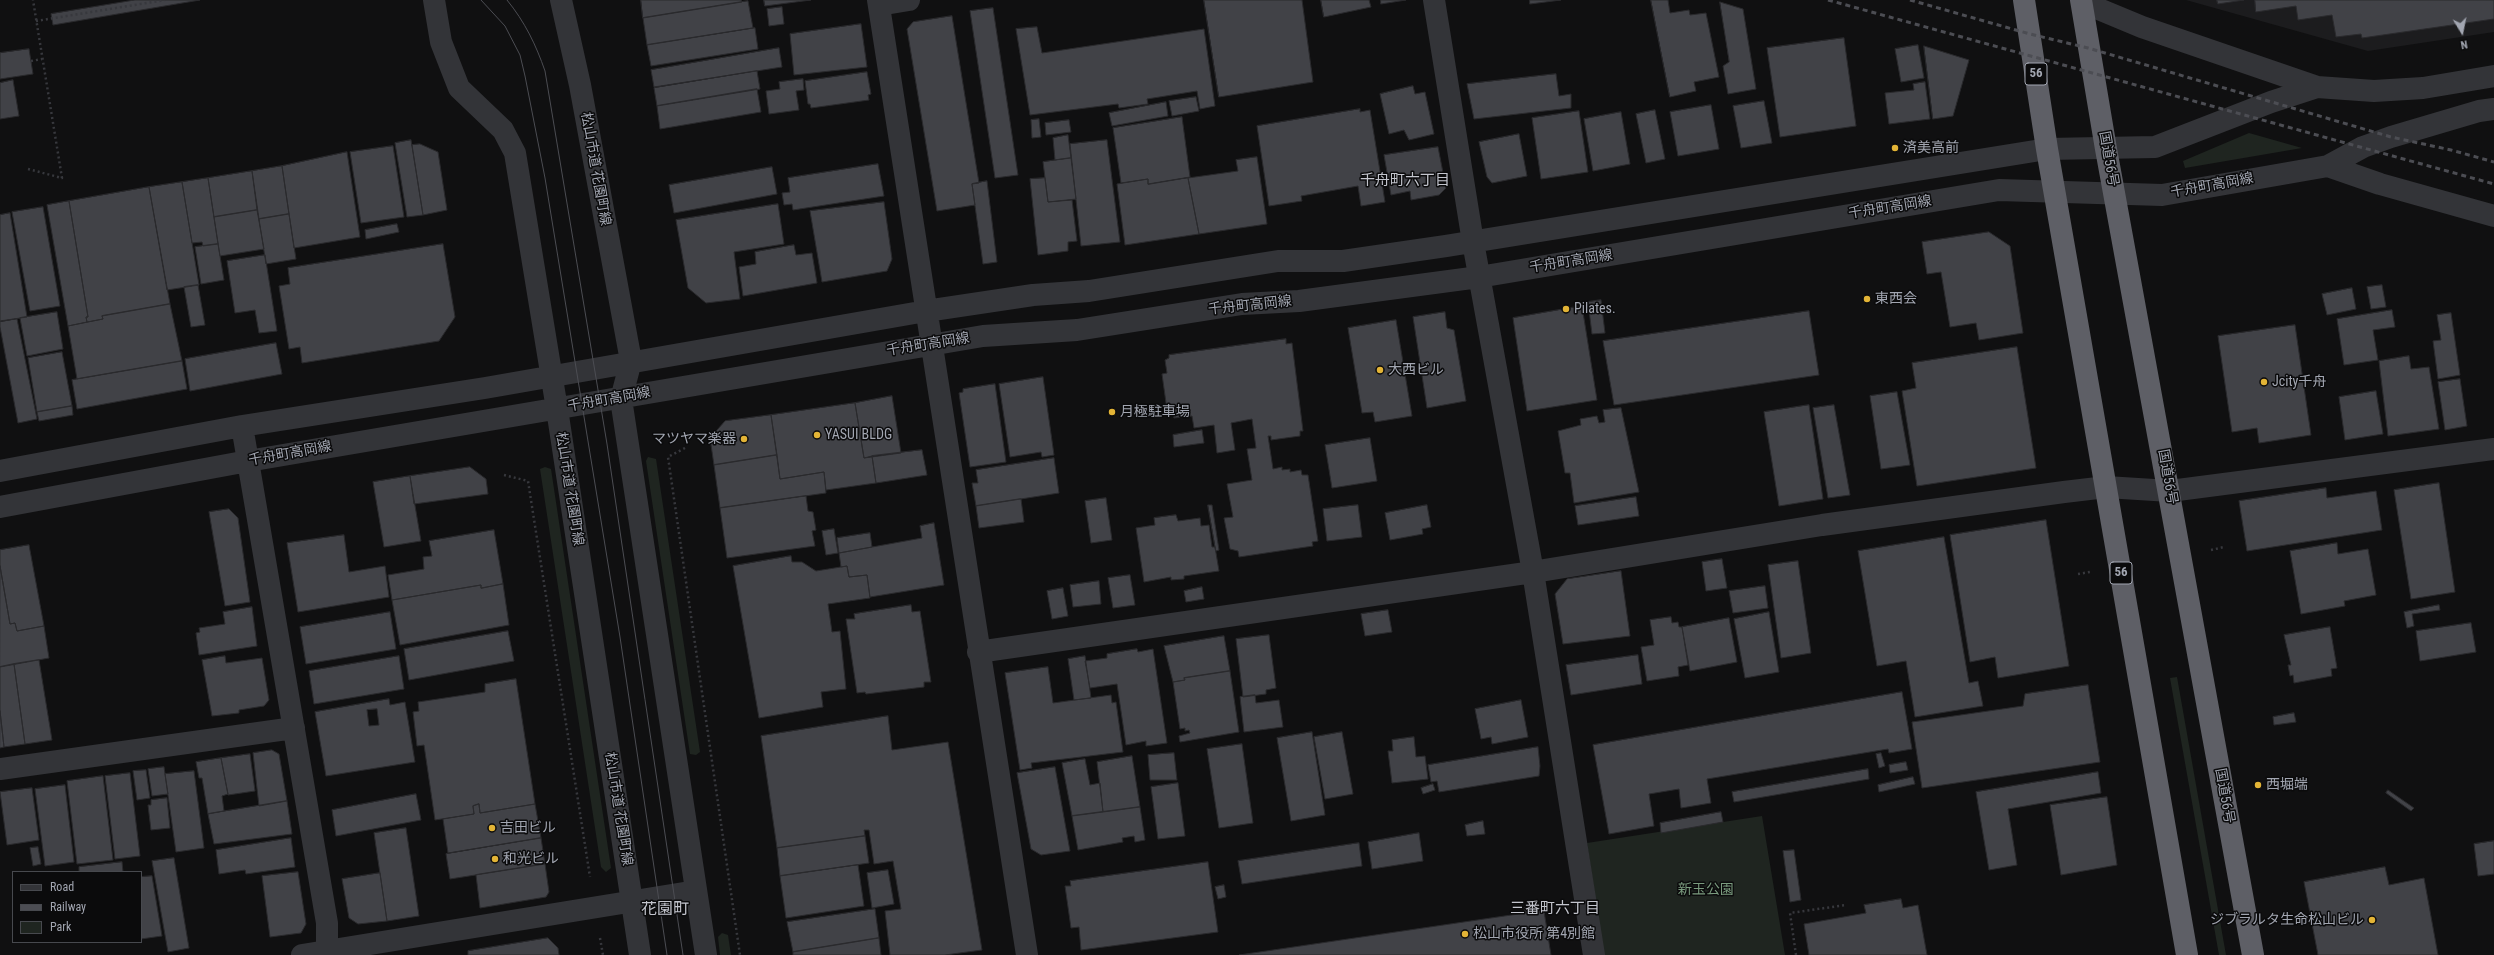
<!DOCTYPE html>
<meta charset="utf-8">
<style>
body{margin:0}
#map{position:relative;width:2494px;height:955px;overflow:hidden;background:#101011;font-family:"Roboto Condensed",sans-serif}
canvas{display:block}
.legend{position:absolute;left:12px;top:871px;width:130px;height:72px;box-sizing:border-box;background:#0b0b0c;border:1px solid #47494e;margin:0;padding:5px 7px;list-style:none;font-size:12px;color:#a2a6b1}
.legend li{display:flex;align-items:center;gap:8px;height:20px}
.legend b{width:20px;border:1px solid #47494e}
.north{position:absolute;left:2442px;top:12px;width:40px;height:40px;-webkit-text-stroke:3px #0b0b0c;paint-order:stroke;rotate:170deg;font-size:11px;font-weight:700;line-height:16px;text-align:center;color:#a2a6b1}
.north::after{content:'';display:block;margin:auto;width:14px;height:18px;background:#a2a6b1;clip-path:polygon(50% 0,100% 100%,50% 72%,0 100%)}
</style>
<div id="map">
<canvas width="2494" height="955"></canvas>
<ul class="legend">
<li><b style="height:5px;background:#333438"></b>Road</li>
<li><b style="height:5px;background:#4c4d53"></b>Railway</li>
<li><b style="height:11px;background:#1f2520"></b>Park</li>
</ul>
<div class="north">N</div>
</div>
<script>
const c = document.querySelector('canvas').getContext('2d');
c.lineJoin = 'round';
function fillPath(path, color) {
  c.fillStyle = color;
  c.fill(path, 'evenodd');
}
function strokePath(path, color, width, dash) {
  c.strokeStyle = color;
  c.lineWidth = width;
  c.lineCap = dash ? 'butt' : 'round';
  c.setLineDash(dash || []);
  c.stroke(path);
}
function label(font, color, halo, rows, align = 'center') {
  c.font = font + ' "Roboto Condensed","Noto Sans JP",sans-serif';
  c.lineWidth = 3;
  c.setLineDash([]);
  c.textBaseline = 'middle';
  c.strokeStyle = halo;
  c.fillStyle = color;
  for (const [text, x, y, turn = 0] of rows) {
    c.save();
    c.translate(x, y);
    c.rotate((+turn || 0) * Math.PI / 180);
    c.textAlign = isNaN(turn) ? turn : align;
    if (halo) c.strokeText(text, 0, 0);
    c.fillText(text, 0, 0);
    c.restore();
  }
}
const built = new Path2D(`
 M2186,0H2494V32L2368,51Z`);
const green = new Path2D(`
 M2249,133L2302,148L2185,168L2183,161Z
 M648,457L656,459L700,752L696,755L690,754L646,461Z
 M545,467L551,469L611,868L606,872L601,867L540,469Z
 M2177,677L2226,955H2219L2170,678Z
 M1762,816L1785,955H1604L1587,843Z
 M722,933L728,935L731,955H720L718,937Z`);
const building = new Path2D(`
 M135,0H200L53,25L51,14Z
 M641,0H741L742,2L643,18Z
 M764,0H811L765,6Z
 M1204,0H1302L1313,82L1219,97Z
 M1321,0H1369L1371,7L1324,17Z
 M1381,0H1406L1381,4Z
 M1530,0H1561L1530,4Z
 M1651,0H1668L1670,13L1689,10L1690,15L1706,13L1719,77L1694,82L1696,91L1670,97Z
 M2217,0H2244L2218,4Z
 M2255,0H2494V19L2362,38L2361,34L2336,37L2332,15L2298,20L2296,6L2256,12Z
 M748,1L753,28L647,45L643,18Z
 M1720,2L1743,9L1756,89L1728,94L1723,66L1729,62Z
 M782,7L784,24L769,26L767,9Z
 M993,8L1018,175L995,178L970,11Z
 M952,16L979,183L972,184L975,205L937,211L907,29L913,22Z
 M861,24L867,67L794,75L790,34Z
 M1037,27L1042,53L1204,29L1215,106L1200,109L1197,91L1147,99L1148,104L1119,108L1118,104L1030,115L1016,29Z
 M755,28L758,49L651,66L647,45Z
 M1844,38L1856,126L1780,137L1767,48Z
 M1918,45L1924,78L1901,82L1895,49Z
 M1924,46L1969,60L1953,116L1933,119Z
 M779,48L782,67L654,87L651,70Z
 M29,49L33,74L0,79V53Z
 M757,71L760,89L657,106L654,88Z
 M867,72L871,94L868,95L869,100L811,108L810,104H808L805,81Z
 M1556,74L1559,96L1571,94V108L1474,119L1467,84Z
 M803,79L804,90L796,91L799,110L769,114L766,91L780,89L779,82Z
 M13,80L19,116L0,119V83Z
 M1925,82L1930,119L1889,124L1885,93L1914,90L1913,84Z
 M1413,86L1415,94L1425,92L1434,134L1409,140L1404,130L1389,134L1380,94Z
 M757,89L761,112L660,129L657,106Z
 M1196,97L1199,111L1172,116L1169,101Z
 M1764,101L1772,143L1741,148L1733,106Z
 M1166,102L1168,116L1112,126L1109,113Z
 M1711,105L1719,149L1678,156L1670,112Z
 M1360,109V112L1370,110L1385,202L1361,206L1358,186L1301,196L1302,201L1269,206L1257,126Z
 M1655,110L1665,159L1646,163L1636,114Z
 M1579,111L1588,172L1541,179L1532,118Z
 M1621,112L1630,164L1593,171L1584,119Z
 M1182,117L1190,177L1148,184V179L1121,183L1113,128Z
 M1039,119L1041,137L1032,138L1031,120Z
 M1069,120L1071,132L1046,135L1045,123Z
 M1519,134L1527,176L1492,183L1487,177L1479,142Z
 M1068,135L1071,158L1055,160L1053,138Z
 M411,140L423,215L407,217L395,143Z
 M1107,140L1120,242L1081,246L1070,144Z
 M420,144L438,152L447,210L423,215L412,145Z
 M393,146L404,217L361,223L350,152Z
 M1438,147L1446,188L1439,195L1411,200L1410,191L1391,195L1384,155Z
 M347,152L360,237L294,248L282,166Z
 M1257,157L1267,224L1199,234L1188,178L1238,171L1236,160Z
 M1071,158L1076,199L1048,202L1043,162Z
 M878,164L884,196L793,210L792,204L784,205L782,193L790,192L788,178Z
 M282,166L289,214L259,219L252,171Z
 M772,167L777,194L674,213L669,185Z
 M252,171L257,210L214,217L208,178Z
 M208,178L218,244L203,246L202,242L192,243L182,182Z
 M1045,178L1048,202L1072,200L1077,241L1068,242V251L1038,255L1030,179Z
 M1188,178L1199,234L1125,245L1117,184L1148,179V184Z
 M987,181L997,262L983,264L972,184Z
 M182,182L199,285L167,290L149,187Z
 M149,187L170,304L102,316L103,319L87,322L86,317H88L69,201Z
 M69,201L88,317H86L87,322L68,326L47,205Z
 M884,202L892,259L887,271L822,282L810,211Z
 M778,204L784,244L734,252L740,299L706,303L688,288L676,220Z
 M43,207L60,306L30,311L12,212Z
 M257,210L264,249L220,256L214,217Z
 M10,213L27,317L0,321V215Z
 M289,214L296,259L266,264L259,219Z
 M397,224L399,232L366,239L365,230Z
 M1989,232L2010,246L2023,333L1979,340L1976,323L1950,327L1941,272L1927,274L1922,242Z
 M218,244L224,280L201,284L195,247Z
 M443,244L455,317L439,341L302,363L300,347L289,349L279,286L290,284L288,268Z
 M794,245L796,255L812,253L817,283L743,296L739,267L756,264L755,252Z
 M265,255L277,331L259,333L255,310L235,313L227,261Z
 M198,285L205,325L191,327L184,287Z
 M2382,285L2386,307L2371,309L2367,287Z
 M2352,288L2356,309L2327,315L2322,294Z
 M1601,300L1605,333L1592,334L1588,302Z
 M170,304L182,361L77,379L68,326L103,319L102,316Z
 M1582,306L1597,400L1527,411L1513,318Z
 M2392,310L2395,327L2373,330L2378,360L2344,365L2337,319Z
 M1809,311L1819,375L1614,405L1603,341Z
 M57,312L63,349L27,356L20,318Z
 M1445,312L1447,328L1454,330L1466,401L1427,408L1413,317Z
 M2451,313L2460,375L2438,379L2433,341L2441,340L2437,315Z
 M17,319L37,419L18,423L0,327V322Z
 M1396,320L1412,416L1375,422L1373,412L1362,413L1348,328Z
 M2295,325L2311,435L2259,443L2257,428L2232,432L2218,336Z
 M1286,339V344L1292,343L1303,431H1300V436L1271,440V436H1268L1273,469L1282,467V470L1290,469V472L1301,470L1302,475H1308L1318,541L1312,542L1313,546L1239,557L1238,551L1230,549L1224,518L1233,517L1227,484L1252,480L1247,449L1256,448L1252,419L1231,423L1235,450L1217,453L1214,425L1194,428L1192,416L1174,418L1172,410H1167L1162,374L1167,373L1165,360L1169,358V355Z
 M276,343L282,374L190,391L185,359Z
 M2017,347L2036,468L1917,486L1902,391L1916,388L1912,363Z
 M62,352L72,406L37,412L28,358Z
 M2409,356L2411,369L2429,367L2439,429L2388,436L2379,361Z
 M182,361L187,389L77,409L72,380Z
 M1043,377L1054,455L1042,457L1041,452L1010,457L999,384Z
 M2460,379L2467,426L2445,430L2438,382Z
 M995,384L1006,462L970,467L959,393L963,392V389Z
 M2376,391L2383,434L2345,440L2339,397Z
 M1897,392L1910,465L1881,469L1870,396Z
 M892,396L901,453L864,458L855,403Z
 M855,403L864,458L872,456L876,483L826,490L824,472L780,479L771,415Z
 M1809,405L1823,499L1779,506L1764,412Z
 M1834,405L1850,495L1828,498L1813,408Z
 M72,406L73,415L39,421L37,412Z
 M1621,408L1639,492L1574,503L1570,473H1565L1558,431L1581,425L1580,419L1597,416L1599,423L1605,422L1603,410Z
 M771,415L777,455L714,465L710,438L725,421Z
 M1202,430L1204,443L1174,447L1173,435Z
 M1370,438L1377,481L1332,488L1325,445Z
 M922,450L927,475L876,483L872,456Z
 M777,455L780,479L824,472L826,493L720,508L714,465Z
 M1054,458L1059,493L976,506L972,483H978L976,470Z
 M470,467L486,479L488,494L414,504L410,476Z
 M410,476L421,541L384,547L373,482Z
 M2439,483L2455,592L2411,599L2394,490Z
 M2326,488L2327,498L2376,491L2382,530L2247,551L2239,501Z
 M806,496L808,511L813,512L816,530L812,531L815,546L727,558L720,508Z
 M1636,497L1639,516L1578,525L1575,506Z
 M1106,498L1112,540L1091,543L1085,501Z
 M1021,499L1024,522L979,528L976,506Z
 M1208,505H1212L1219,550L1216,551Z
 M1358,505L1362,537L1327,541L1323,509Z
 M1427,505L1431,527L1422,529L1423,534L1390,540L1385,513Z
 M229,509L238,518L250,602L225,606L209,512Z
 M1176,515L1178,521L1200,518L1201,526L1209,525L1212,547H1215L1219,571L1184,576V579L1171,580V577L1144,582L1136,528L1155,525L1154,518Z
 M2046,520L2069,666L1998,678L1995,657L1970,662L1950,535Z
 M934,523L944,585L870,597L867,575L849,577L847,566L841,567L839,553L922,538L920,526Z
 M834,529L838,553L826,555L822,531Z
 M494,530L503,584L481,588V585L392,600L388,575L424,569L423,557L432,556L429,541Z
 M870,533L872,547L839,553L837,538Z
 M344,535L349,572L385,566L389,597L298,612L287,543Z
 M1944,537L1969,683L1978,681L1983,706L1915,717L1906,661L1877,666L1858,551Z
 M2337,543L2338,554L2368,549L2376,595L2344,601L2345,606L2301,614L2290,551Z
 M29,545L44,626L17,631L15,623L10,624L0,566V550Z
 M791,556L792,562H802L816,571L847,566L849,577L867,575L870,598L828,604L832,632L840,631L846,689L821,692L823,707L759,718L733,566Z
 M1722,559L1727,588L1706,591L1702,562Z
 M1798,561L1811,653L1781,658L1768,565Z
 M0,566L10,624L15,623L17,631L44,626L49,658L0,667Z
 M1621,571L1630,636L1563,644L1555,594L1567,579Z
 M1130,575L1135,605L1113,608L1108,578Z
 M1099,581L1101,604L1073,607L1070,585Z
 M503,584L509,625L400,645L392,600L481,585V588Z
 M1765,586L1768,608L1733,613L1729,591Z
 M1202,587L1204,599L1186,602L1184,591Z
 M1063,588L1068,616L1052,619L1047,591Z
 M911,605L912,612L920,611L931,682H924V687L866,694L865,692L857,693L846,619H855L854,614Z
 M2439,605L2440,610L2412,614L2414,626L2407,628L2404,612Z
 M252,607L257,646L199,655L196,633L200,632L199,628L225,624L223,612Z
 M1388,610L1392,632L1365,636L1361,614Z
 M390,612L396,649L306,664L300,627Z
 M1769,612L1779,672L1745,678L1734,619Z
 M1671,617L1672,623L1678,622L1679,627H1682L1688,665L1678,667L1679,676L1647,681L1641,647L1654,645L1650,620Z
 M1729,618L1737,662L1690,671L1682,627Z
 M2471,623L2476,652L2420,661L2416,631Z
 M2330,627L2337,668L2331,669L2332,676L2294,683L2293,675L2290,676L2288,665H2291L2284,635Z
 M508,631L514,661L409,680L404,649Z
 M1269,635L1276,688L1266,690V694L1243,697L1236,639Z
 M1224,636L1230,671L1184,678L1185,680L1173,682L1164,646Z
 M1137,649L1138,652L1153,649L1167,743L1146,746V741L1126,745L1117,684L1090,688L1085,661L1107,658V654Z
 M1638,655L1642,684L1571,695L1566,665Z
 M225,656L226,663L262,658L269,700L264,706L239,710V713L212,716L202,660Z
 M399,656L404,689L314,704L309,671Z
 M1085,656L1091,698L1074,700L1068,659Z
 M39,660L52,740L25,744L14,664Z
 M14,664L25,744L4,747L0,711V667Z
 M1048,667L1053,703L1111,695L1112,703L1116,702L1123,752L1031,763L1032,768L1020,770L1005,673Z
 M1230,671L1239,732L1180,742L1179,736L1190,733L1189,730L1185,731V728L1180,729L1173,682L1185,680L1184,678Z
 M516,679L535,804L480,813L479,804L473,806L474,814L435,820L424,745L417,746L413,712L419,711L418,702L485,692V684Z
 M2088,685L2100,762L1922,788L1912,722L2023,706L2025,694Z
 M1902,692L1912,749L1889,753L1888,749L1707,779L1711,803L1681,808L1679,789L1649,794L1654,826L1609,834L1593,745Z
 M1255,695L1256,703L1279,700L1283,727L1244,732L1240,697Z
 M389,699L390,705L405,702L415,762L326,776L315,712ZM377,709L379,725L369,726L367,710Z
 M1521,700L1528,737L1492,744L1491,737L1481,739L1475,709Z
 M0,711L4,747L0,748Z
 M2294,713L2296,722L2274,725L2273,717Z
 M888,716L892,750L948,742L982,950L945,955H890L885,911L901,909L893,861L874,864L869,830H864L865,836L777,848L761,736Z
 M1312,732L1325,815L1291,821L1277,738Z
 M1342,732L1353,794L1325,799L1314,737Z
 M1414,737L1416,757L1425,756L1428,779L1392,783L1388,751H1393L1392,740Z
 M1242,744L1253,823L1219,828L1207,749Z
 M1538,747L1540,766L1539,776L1439,792L1437,781L1431,782L1428,765Z
 M272,750L279,754L287,801L259,806L253,753Z
 M1174,753L1177,780H1150L1148,755Z
 M1881,753L1885,766L1879,768L1876,754Z
 M250,754L255,791L228,795L221,758Z
 M1132,756L1140,807L1103,812L1097,762Z
 M221,758L228,794L222,796L224,811L208,814L202,778H199L196,762Z
 M1085,759L1090,785L1100,783L1103,812L1072,816L1062,763Z
 M1906,762L1908,770L1890,773L1889,765Z
 M164,767L168,794L152,796L148,769Z
 M1055,767L1070,851L1041,855L1031,849L1017,773Z
 M1868,769L1869,779L1734,802L1732,792Z
 M146,770L150,798L137,800L133,771Z
 M194,771L204,848L176,852L165,774Z
 M2098,772L2101,793L2008,809L2017,865L1989,870L1976,792Z
 M130,773L140,856L115,859L105,776Z
 M103,776L113,860L77,864L67,781Z
 M1913,777L1915,784L1879,792L1878,785Z
 M1178,783L1185,836L1158,839L1151,787Z
 M1433,784L1435,790L1423,794L1421,788Z
 M65,785L74,862L45,866L35,789Z
 M32,788L39,840L7,845L0,792Z
 M2388,790L2414,808L2411,811L2386,793Z
 M416,794L421,820L336,836L332,810Z
 M2107,797L2117,865L2061,875L2050,805Z
 M167,798L170,828L151,830L148,805H151V800Z
 M287,801L292,834L214,844L208,814Z
 M479,804L480,813L535,804L541,838L448,853L443,819L474,814L473,806Z
 M1140,807L1145,840L1135,842L1134,836L1122,838L1123,842L1078,850L1072,816Z
 M1721,812L1723,822L1661,833L1660,823Z
 M1483,821L1485,834L1467,836L1465,825Z
 M406,828L419,916L387,921L374,833Z
 M1419,833L1423,861L1372,869L1368,842Z
 M865,836L869,863L780,876L777,848Z
 M291,838L295,867L246,874L245,870L219,874L216,850Z
 M541,838L545,864L450,879L446,854Z
 M2494,841V874L2478,876L2474,844Z
 M1359,843L1362,866L1242,884L1238,861Z
 M38,847L41,864L33,866L30,848Z
 M1794,850L1801,900L1790,902L1783,851Z
 M174,858L189,948L168,952L152,861Z
 M122,862L123,872H79V867Z
 M1208,862L1218,932L1081,950L1079,927L1071,928L1065,886H1071L1070,881Z
 M545,864L549,892L546,897L480,908L476,875Z
 M858,865L864,906L786,918L780,876Z
 M2385,867L2389,885L2424,878L2438,955H2318L2304,882Z
 M888,870L894,904L872,908L867,873Z
 M298,872L306,924L301,933L270,937L262,876Z
 M380,873L387,921L358,924L349,918L342,879Z
 M152,876L162,936L141,939V877Z
 M1224,885L1226,897L1218,899L1215,887Z
 M1901,899L1903,908L1918,905L1927,955H1809L1804,924L1866,913L1864,905Z
 M1543,905L1551,955H1239L1525,913L1524,908Z
 M875,909L879,938L793,952L787,922Z
 M548,938L558,948L559,955H468V951Z
 M879,938L881,955H793V952Z`);
const path = new Path2D(`
 M36,21L165,0
 M31,61L42,59
 M28,169L62,178L33,0
 M685,448L668,457L740,955
 M504,475L528,481L590,877
 M2211,550L2224,547
 M2078,574L2090,572
 M600,938L603,955
 M1796,955L1790,913L1846,905`);
const minor = new Path2D(`
 M434,0L441,42L459,88L503,130L515,153L557,409L640,955
 M561,0L580,85L631,361L621,399L706,955
 M878,0L1027,955
 M1434,0L1473,242L1533,572L1594,955
 M2082,2L2142,27L2317,87
 M879,5L909,0
 M2328,166L2380,184L2494,216
 M242,426L327,923V955
 M0,471L242,426L485,388L926,311L1033,295L1089,291L1278,261H1343L1446,246L2047,149L2155,147L2271,102L2317,87L2374,91L2423,88L2494,76
 M0,507L248,461L983,336L1077,330L1242,304L1299,301L1479,277L1999,190L2162,195L2328,166L2363,147L2391,137L2479,111L2494,109
 M978,652L1533,572L1822,525L2064,492L2106,487L2170,491L2494,449
 M0,769L294,728
 M302,955L696,891`);
const highway = new Path2D(`
 M2024,0L2047,149L2187,955
 M2081,0L2106,149L2253,955`);
const tram = new Path2D(`
 M481,0L505,26L520,55L525,76L545,178L620,637L667,955
 M507,0C525,22 536,45 545,71L607,444L683,955`);
const rail = new Path2D(`
 M1828,0L2494,184
 M1910,0L2030,34L2088,48L2391,137L2451,150L2494,162`);
const markers = [
 [1895,148,4,"#e3b436"],
 [1867,299,4,"#e3b436"],
 [1566,309,4,"#e3b436"],
 [1380,370,4,"#e3b436"],
 [2264,382,4,"#e3b436"],
 [1112,412,4,"#e3b436"],
 [817,435,4,"#e3b436"],
 [744,439,4,"#e3b436"],
 [2258,785,4,"#e3b436"],
 [492,828,4,"#e3b436"],
 [495,859,4,"#e3b436"],
 [2372,920,4,"#e3b436"],
 [1465,934,4,"#e3b436"]
];
const shields = [
 [2036,74,22],
 [2121,573,22]
];
const shieldNames = [
 ["56",2036,74],
 ["56",2121,573]
];
const poiNames = [
 ["済美高前",1903,148],
 ["東西会",1875,299],
 ["Pilates.",1574,309],
 ["大西ビル",1388,370],
 ["Jcity千舟",2272,382],
 ["月極駐車場",1120,412],
 ["YASUI BLDG",825,435],
 ["マツヤマ楽器",736,439,"right"],
 ["西堀端",2266,785],
 ["吉田ビル",500,828],
 ["和光ビル",503,859],
 ["ジブラルタ生命松山ビル",2364,920,"right"],
 ["松山市役所 第4別館",1473,934]
];
const streetNames = [
 ["国道56号",2108,159,80],
 ["松山市道 花園町線",595,169,80],
 ["千舟町高岡線",2212,186,-10],
 ["千舟町高岡線",1890,208,-9],
 ["千舟町高岡線",1571,262,-9],
 ["千舟町高岡線",1250,306,-6],
 ["千舟町高岡線",928,345,-9],
 ["千舟町高岡線",609,400,-10],
 ["千舟町高岡線",290,454,-10],
 ["国道56号",2167,477,80],
 ["松山市道 花園町線",569,489,81],
 ["国道56号",2224,796,80],
 ["松山市道 花園町線",618,809,81]
];
const parkNames = [
 ["新玉公園",1706,890]
];
const neighbourhoodNames = [
 ["千舟町六丁目",1405,181],
 ["三番町六丁目",1555,909]
];
const quarterNames = [
 ["花園町",665,910]
];
fillPath(built, '#1c1c1e');
fillPath(green, '#1f2520');
fillPath(building, '#414247');
strokePath(building, '#2a2a2d', 1);
strokePath(path, '#37383d', 2.5, [2, 3]);
strokePath(minor, '#333438', 22);
strokePath(highway, '#5e5f66', 22);
strokePath(tram, '#4c4d53', 1);
strokePath(rail, '#4c4d53', 3, [5, 4]);
for (const [x, y, r, color] of markers) {
  const dot = new Path2D();
  dot.arc(x, y, r, 0, 2 * Math.PI);
  c.fillStyle = color;
  c.fill(dot);
  strokePath(dot, '#0b0b0c', 1.5);
}
for (const [x, y, w] of shields) {
  const box = new Path2D();
  box.roundRect(x - w / 2, y - 11, w, 22, 3);
  c.fillStyle = '#0b0b0c';
  c.fill(box);
  strokePath(box, '#a2a6b1', 1);
}
label('bold 13px', '#a2a6b1', null, shieldNames);
label('14px', '#a2a6b1', '#0b0b0c', poiNames, 'left');
label('14px', '#a2a6b1', '#0b0b0c', streetNames);
label('14px', '#7a9b7e', '#0b0b0c', parkNames);
label('15px', '#c3c5cd', '#0b0b0c', neighbourhoodNames);
label('16px', '#c3c5cd', '#0b0b0c', quarterNames);
</script>
